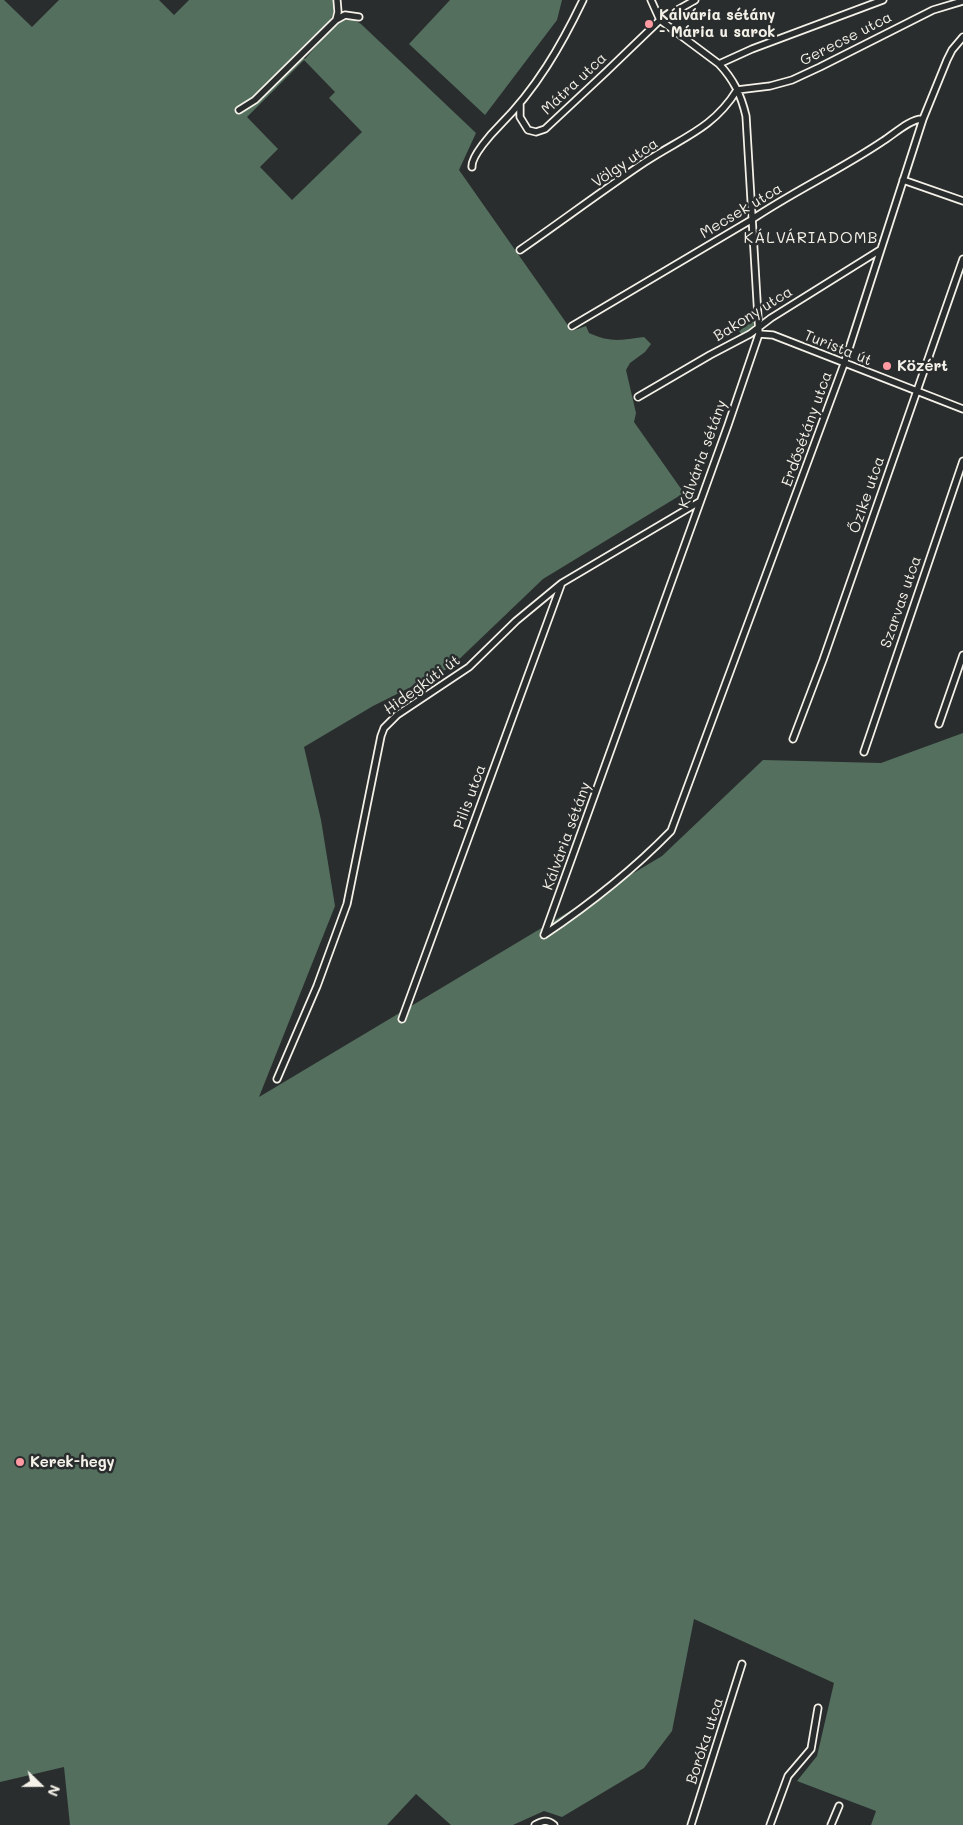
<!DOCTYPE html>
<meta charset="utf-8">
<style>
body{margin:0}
#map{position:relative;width:963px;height:1825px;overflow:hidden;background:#2a2d2e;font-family:Mali,sans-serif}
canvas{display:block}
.north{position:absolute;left:15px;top:1760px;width:50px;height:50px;-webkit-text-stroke:4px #2a2d2e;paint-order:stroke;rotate:112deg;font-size:14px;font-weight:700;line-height:20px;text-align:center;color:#f4f1e8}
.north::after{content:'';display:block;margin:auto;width:18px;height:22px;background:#f4f1e8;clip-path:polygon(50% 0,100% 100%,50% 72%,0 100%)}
</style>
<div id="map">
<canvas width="963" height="1825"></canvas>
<div class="north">N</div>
</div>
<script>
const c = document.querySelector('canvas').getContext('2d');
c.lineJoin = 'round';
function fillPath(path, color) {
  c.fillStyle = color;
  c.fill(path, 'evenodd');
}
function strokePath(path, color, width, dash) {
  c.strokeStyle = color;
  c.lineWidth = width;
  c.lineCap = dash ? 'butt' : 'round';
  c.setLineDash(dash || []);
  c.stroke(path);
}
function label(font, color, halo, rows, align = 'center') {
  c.font = font + ' Mali,sans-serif';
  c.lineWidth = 5;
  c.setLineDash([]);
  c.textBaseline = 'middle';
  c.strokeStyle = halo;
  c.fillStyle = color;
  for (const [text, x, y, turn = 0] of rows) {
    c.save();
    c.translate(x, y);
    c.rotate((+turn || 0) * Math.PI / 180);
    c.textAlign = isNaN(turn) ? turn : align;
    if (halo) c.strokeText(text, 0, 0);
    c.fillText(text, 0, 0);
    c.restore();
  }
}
const green = new Path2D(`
 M0,0H4L32,27L59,0H159L174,15L189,0H333C340,22 312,38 299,53L305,59C314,49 334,23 346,20C351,18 356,21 361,24L476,133L459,170L572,331L586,326L589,333C611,343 621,340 644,337L651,344L645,352L630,363L626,370L636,413L634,422L684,493L543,579L451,667L373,706L304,747L321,820L335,906L259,1097L662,856L763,760L881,763L963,733V1825H871L876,1811L797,1781L817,1756L834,1683L694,1619L672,1731L644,1768L562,1817L544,1811L513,1825H451L416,1794L387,1825H70L64,1767L0,1782ZM304,60L335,92L329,98L362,132L292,200L260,167L278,149L247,117Z
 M450,0H562L557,20L485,115L409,44Z
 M748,315L754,316C755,326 752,333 742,335L739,331L749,324Z`);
const minor = new Path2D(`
 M336,20L345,15L359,17
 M719,64L752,49L883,0
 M737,90L770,86L792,80L820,67L933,10L963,1
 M520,104V117L528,130L536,132L545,129L606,72L660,20L695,0
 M239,110L255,100L336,20L338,12L337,0
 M472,167C471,156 492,133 500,125C536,89 561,46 583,0
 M903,180L963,201
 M520,250C562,221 603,190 645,162C681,138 713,129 737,90
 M572,326L751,220C794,191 840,170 883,141C893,135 911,118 923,119
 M759,334L773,335L963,409
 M638,397L710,355L750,334L771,318L880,250
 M939,724L963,655
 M793,739L823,660L963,259
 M864,752L963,461
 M544,935C590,904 633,870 671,831L844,364L923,119L947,60L952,50L963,37
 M544,935L728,425L759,334L746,116C741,95 734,80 719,64L660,20L651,0
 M402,1019L561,585
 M277,1079L317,986L347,904L381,736L384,728L397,715L469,667L516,621L562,583L699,502
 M535,1825C542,1821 547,1819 554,1825
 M691,1825L742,1664
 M770,1825L788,1776L811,1749L818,1708
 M831,1825L839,1806`);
const markers = [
 [649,24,5,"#ff9aa2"],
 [887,366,5,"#ff9aa2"],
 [20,1462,5,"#ff9aa2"]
];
const poiNames = [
 ["Kálvária sétány",659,15],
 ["- Mária u sarok",659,32],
 ["Közért",897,366],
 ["Kerek-hegy",30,1462]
];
const streetNames = [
 ["Gerecse utca",846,39,-27],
 ["Mátra utca",574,84,-43],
 ["Völgy utca",625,163,-34],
 ["Mecsek utca",741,211,-31],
 ["Bakony utca",753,314,-32],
 ["Turista út",838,348,22],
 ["Erdősétány utca",807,429,-70],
 ["Kálvária sétány",703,454,-70],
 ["Őzike utca",867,495,-71],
 ["Szarvas utca",901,602,-71],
 ["Hidegkúti út",422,685,-36],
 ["Pilis utca",470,797,-70],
 ["Kálvária sétány",567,836,-70],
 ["Boróka utca",705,1741,-72]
];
const neighbourhoodNames = [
 ["KÁLVÁRIADOMB",811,238]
];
fillPath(green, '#546f5e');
strokePath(minor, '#f4f1e8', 9);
strokePath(minor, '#2a2d2e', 5.5);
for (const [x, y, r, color] of markers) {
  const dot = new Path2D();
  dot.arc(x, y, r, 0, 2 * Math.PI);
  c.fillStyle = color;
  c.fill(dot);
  strokePath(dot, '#2a2d2e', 2);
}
label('bold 15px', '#f4f1e8', '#2a2d2e', poiNames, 'left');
label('15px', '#f4f1e8', '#2a2d2e', streetNames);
c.letterSpacing = '1px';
label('16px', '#f4f1e8', '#2a2d2e', neighbourhoodNames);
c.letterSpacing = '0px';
</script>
